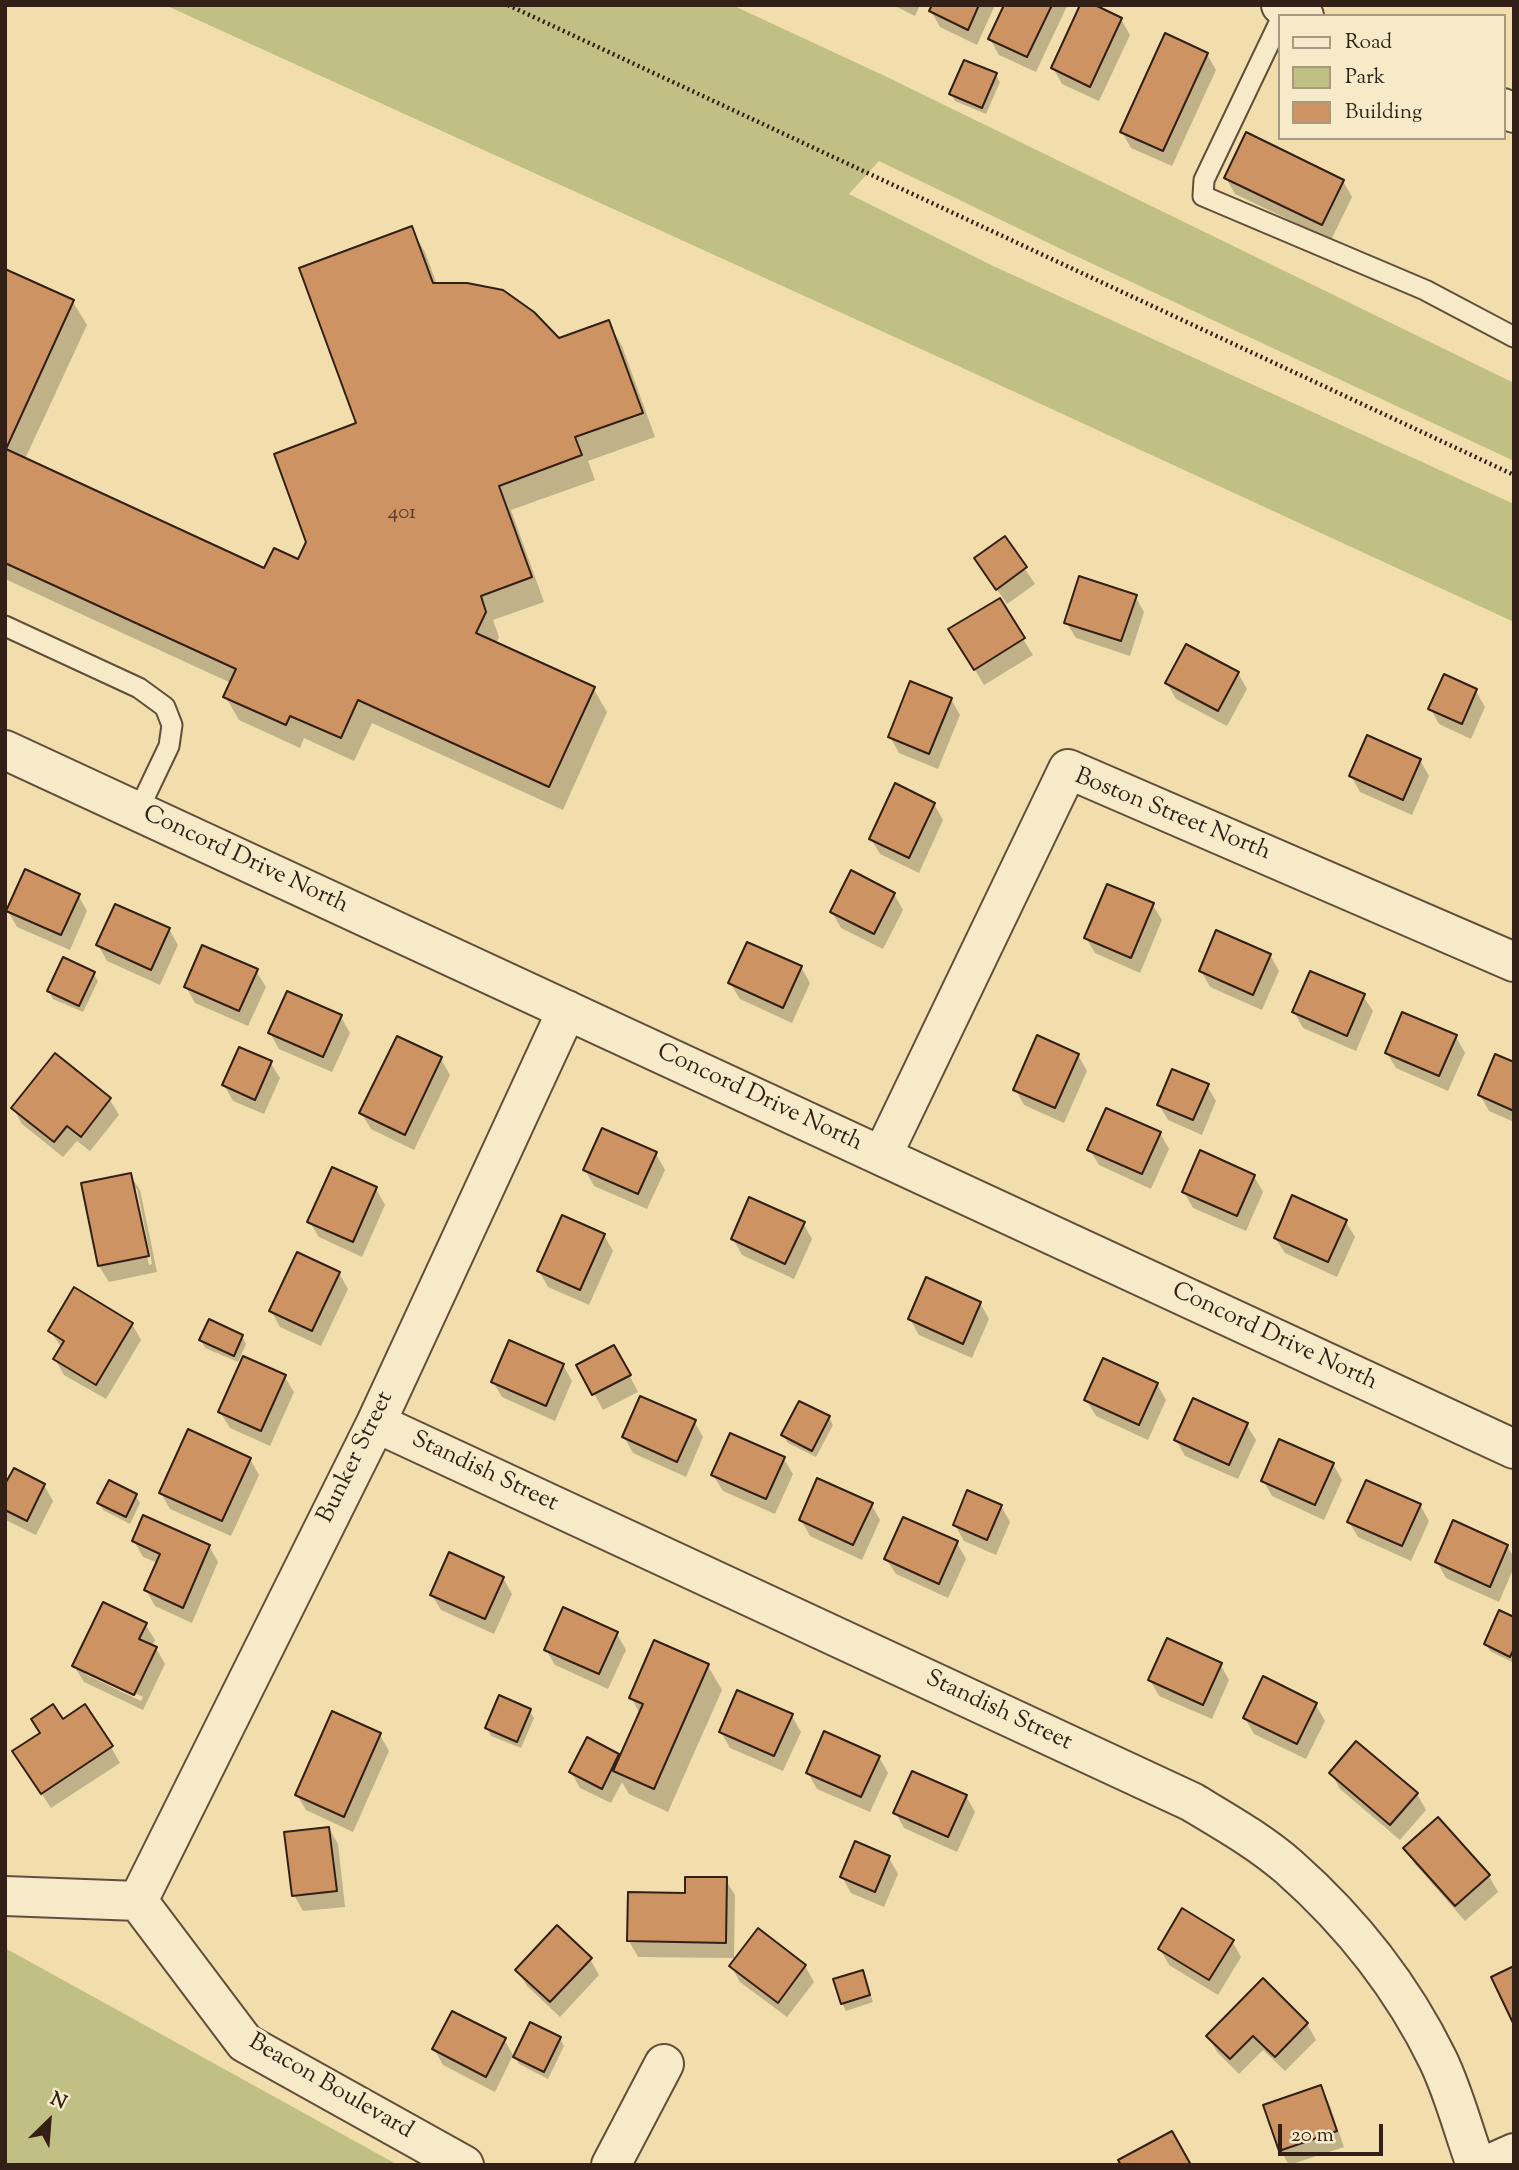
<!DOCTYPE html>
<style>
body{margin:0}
#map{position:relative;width:1519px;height:2170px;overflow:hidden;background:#f1deac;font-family:"Sorts Mill Goudy",serif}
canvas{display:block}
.frame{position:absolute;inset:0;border:7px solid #321f15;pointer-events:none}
.legend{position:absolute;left:1278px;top:14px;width:228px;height:126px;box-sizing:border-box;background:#f6eac9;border:2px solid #a89981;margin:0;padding:9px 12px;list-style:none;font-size:21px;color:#321f15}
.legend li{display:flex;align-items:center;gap:14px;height:35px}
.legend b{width:35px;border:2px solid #a89981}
.north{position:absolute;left:14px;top:2086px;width:70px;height:70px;-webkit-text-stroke:5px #f6eac9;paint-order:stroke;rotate:25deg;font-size:19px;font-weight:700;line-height:28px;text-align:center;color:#321f15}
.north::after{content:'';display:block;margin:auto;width:24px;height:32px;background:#321f15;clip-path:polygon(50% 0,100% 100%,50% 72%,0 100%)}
.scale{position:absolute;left:1278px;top:2124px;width:105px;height:32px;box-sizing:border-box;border:4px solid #321f15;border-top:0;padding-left:9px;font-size:21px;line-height:24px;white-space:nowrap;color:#321f15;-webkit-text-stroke:5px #f6eac9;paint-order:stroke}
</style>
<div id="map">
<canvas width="1519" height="2170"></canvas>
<div class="frame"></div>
<ul class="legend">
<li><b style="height:9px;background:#f6eac9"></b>Road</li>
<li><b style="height:19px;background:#c0c085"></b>Park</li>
<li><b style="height:19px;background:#ce9363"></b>Building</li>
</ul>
<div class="north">N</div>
<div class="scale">20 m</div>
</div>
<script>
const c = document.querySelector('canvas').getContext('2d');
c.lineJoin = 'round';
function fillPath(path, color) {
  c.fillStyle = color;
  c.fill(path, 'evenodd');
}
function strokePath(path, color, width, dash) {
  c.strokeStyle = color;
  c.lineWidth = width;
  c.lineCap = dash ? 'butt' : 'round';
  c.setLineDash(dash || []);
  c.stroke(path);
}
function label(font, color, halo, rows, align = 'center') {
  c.font = font + ' "Sorts Mill Goudy",serif';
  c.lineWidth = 7;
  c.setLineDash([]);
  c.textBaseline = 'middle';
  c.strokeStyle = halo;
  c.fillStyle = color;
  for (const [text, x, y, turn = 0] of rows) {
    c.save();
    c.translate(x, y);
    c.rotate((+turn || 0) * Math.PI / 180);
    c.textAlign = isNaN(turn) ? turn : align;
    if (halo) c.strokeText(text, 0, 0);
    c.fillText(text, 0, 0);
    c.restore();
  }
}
const green = new Path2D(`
 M165,5H732L887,77L1514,383V461L1063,250L879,161L849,194L991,265L1514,504V622L967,370Z
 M5,1948L398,2165H5Z`);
const shadow = new Path2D(`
 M893,5H920L915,16Z
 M933,5H995L977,45L940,27L931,11Z
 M1006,5L1067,6L1036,72L999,55L990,39Z
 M1121,19L1130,35L1099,101L1062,84L1053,68Z
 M1207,54L1216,70L1172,166L1131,148L1122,132Z
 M995,74L1000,82L986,114L955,101L951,94Z
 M1226,178L1343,181L1352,197L1331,240L1235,194Z
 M411,229L425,252L437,285L558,340L608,322L622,346L655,437L588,461L595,480L511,510L544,602L493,620L499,637L496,644L593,688L607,712L563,810L372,723L354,761L304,738L300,748L239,720L225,696L231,683L5,579V271L73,302L87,325L25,459L265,570L299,561L359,424Z
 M1004,538L1035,584L1007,604L976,559Z
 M1135,596L1144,612L1130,656L1076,638L1066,622Z
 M999,600L1033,655L984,685L960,645Z
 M1238,673L1247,689L1227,726L1176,699L1167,683Z
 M1476,691L1485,707L1471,739L1439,724L1430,708Z
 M951,699L960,715L938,769L899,753L890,737Z
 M1420,760L1429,776L1412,815L1360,792L1351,776Z
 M934,804L943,820L919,873L880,854L871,839Z
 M894,894L903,910L883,949L841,928L832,912Z
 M78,895L87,911L70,950L17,927L8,911Z
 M1152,904L1162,920L1140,973L1095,953L1086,938Z
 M169,929L178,945L160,985L107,961L98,945Z
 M1270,955L1279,971L1262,1010L1210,987L1201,971Z
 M801,967L810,983L792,1023L740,999L730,983Z
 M256,971L266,987L248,1026L195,1003L186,987Z
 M93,973L98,981L83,1012L53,999L49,991Z
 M1363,996L1373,1011L1356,1051L1303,1028L1294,1012Z
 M341,1017L350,1033L332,1072L279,1049L270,1033Z
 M1456,1037L1465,1053L1448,1091L1396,1068L1387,1053Z
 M1078,1055L1087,1071L1064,1123L1024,1105L1015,1089Z
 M55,1056L110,1100L119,1115L90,1151L77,1141L63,1157L22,1124L13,1108Z
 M441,1059L450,1075L414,1150L371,1129L361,1113Z
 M270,1062L280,1078L264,1114L233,1101L224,1085Z
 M1514,1064V1122L1489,1111L1480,1095Z
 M1207,1086L1216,1101L1202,1135L1168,1120L1159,1105Z
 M1160,1133L1169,1149L1151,1189L1099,1165L1089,1149Z
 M656,1154L665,1170L647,1209L594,1186L585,1170Z
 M130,1175L140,1190L157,1272L109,1282L99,1266L83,1185ZM133,1189H137L152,1264L149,1265Z
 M1254,1176L1263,1192L1246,1231L1193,1208L1184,1192Z
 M376,1189L385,1205L362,1257L319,1237L309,1221Z
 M1346,1222L1355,1237L1337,1277L1285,1253L1275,1238Z
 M803,1223L812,1239L794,1279L742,1255L733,1239Z
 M604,1235L613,1251L589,1305L548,1287L539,1271Z
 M339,1273L348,1289L321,1346L280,1327L271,1311Z
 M980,1303L989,1319L972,1358L919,1335L910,1319Z
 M132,1324L141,1340L106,1399L64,1375L55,1359L62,1348L50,1331Z
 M242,1336L246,1344L238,1362L205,1348L201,1340Z
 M623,1363L638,1392L603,1410L579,1366Z
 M563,1365L572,1381L555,1421L502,1397L493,1382Z
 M284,1376L294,1392L270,1446L230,1428L220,1412Z
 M1157,1384L1166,1400L1148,1440L1096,1416L1086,1400Z
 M829,1417L833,1425L816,1457L788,1443L783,1435Z
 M694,1421L703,1437L686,1477L633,1453L624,1437Z
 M1246,1424L1256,1440L1238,1479L1185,1456L1176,1440Z
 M250,1459L259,1475L231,1536L170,1509L161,1493Z
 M784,1459L793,1474L775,1514L723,1491L713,1475Z
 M1333,1464L1342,1480L1324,1520L1272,1496L1263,1480Z
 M44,1485L53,1501L36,1535L6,1520L5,1488Z
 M136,1496L140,1503L130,1524L103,1510L99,1503Z
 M871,1504L880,1520L862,1560L810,1536L801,1520Z
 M1420,1505L1429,1521L1411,1561L1358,1537L1349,1522Z
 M1001,1506L1010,1522L996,1555L964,1541L955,1525Z
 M134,1541L209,1546L218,1562L192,1623L155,1606L146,1590L158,1563L143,1557Z
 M957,1543L966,1559L948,1598L896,1574L886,1559Z
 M1507,1546L1514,1558V1567L1499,1602L1446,1578L1437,1562Z
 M503,1578L512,1594L494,1634L441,1610L432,1595Z
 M1514,1619V1663L1490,1651L1485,1643Z
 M145,1624L155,1640L152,1646L156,1648L165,1664L143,1710L84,1682L74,1666ZM85,1670L143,1697L141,1701L85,1674Z
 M617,1634L626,1650L608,1689L555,1665L546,1650Z
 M1220,1664L1229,1680L1212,1719L1159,1696L1150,1680Z
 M708,1666L722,1690L668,1812L629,1794L622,1782L611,1803L580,1788L571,1772L618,1755L620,1759L640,1714L631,1697Z
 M1316,1705L1325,1721L1306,1759L1254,1734L1245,1718Z
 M529,1710L534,1718L521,1748L491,1736L487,1728Z
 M792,1716L801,1732L783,1771L730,1748L721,1732Z
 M62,1721L111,1747L120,1763L51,1808L24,1767L42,1734Z
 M380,1735L389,1751L353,1832L306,1810L297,1795Z
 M879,1757L888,1773L870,1812L817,1789L808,1773Z
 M1331,1773L1417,1794L1426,1810L1400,1840L1340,1789Z
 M966,1796L975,1812L957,1852L904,1828L895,1812Z
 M329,1828L338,1844L345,1907L303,1911L294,1895Z
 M1405,1848L1489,1876L1498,1892L1465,1921L1415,1864Z
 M889,1858L898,1874L884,1907L851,1893L842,1877Z
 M725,1879L735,1895L734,1958L638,1957L629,1941L686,1895Z
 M758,1930L805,1966L814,1982L787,2017L740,1982L731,1966Z
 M1232,1941L1241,1957L1218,1995L1169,1965L1160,1949Z
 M590,1959L599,1975L560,2017L527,1986L517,1970Z
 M862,1972L873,2002L846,2011L842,2003Z
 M1307,2024L1316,2040L1285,2071L1263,2050L1239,2074L1217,2052L1208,2036Z
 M560,2038L564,2046L548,2079L519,2064L515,2057Z
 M504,2039L513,2055L495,2092L443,2065L434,2049Z
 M1320,2087L1329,2103L1344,2147L1289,2165L1280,2150Z`);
const building = new Path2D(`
 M932,5H979L968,30L929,11Z
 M1004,5H1052L1027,57L988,39Z
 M1080,5H1095L1122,18L1090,87L1051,68Z
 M1165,33L1208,53L1163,151L1120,132Z
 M964,60L997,73L982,108L949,94Z
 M1246,132L1344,180L1322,225L1224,178Z
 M412,226L433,283H467L503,290L534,312L559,338L609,320L643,413L575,437L582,455L499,486L532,577L481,596L486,612L476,633L595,687L549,787L358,700L341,738L290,716L286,725L223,697L236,669L5,563V269L74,300L6,449L264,568L274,548L298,559L306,542L274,454L356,423L299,268Z
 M1005,536L1027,567L996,590L974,558Z
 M1079,576L1137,595L1121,641L1064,623Z
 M1000,598L1025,638L974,670L948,629Z
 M1186,644L1239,672L1218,711L1165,683Z
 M1444,674L1477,689L1462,724L1428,709Z
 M910,681L952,698L929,754L888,737Z
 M1367,735L1421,759L1403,800L1349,776Z
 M895,783L935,803L909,858L869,839Z
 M25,869L80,894L61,935L6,911Z
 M851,870L895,893L874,934L830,912Z
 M1107,884L1154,903L1131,958L1084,938Z
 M115,904L170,928L151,970L96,945Z
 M1216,930L1271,954L1253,995L1199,971Z
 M747,942L802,966L783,1008L728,983Z
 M202,945L258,969L239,1011L184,987Z
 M63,957L95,972L79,1006L47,991Z
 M1310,971L1365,994L1347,1036L1292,1012Z
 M287,991L342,1015L323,1057L268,1033Z
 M1402,1012L1457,1035L1439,1076L1385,1053Z
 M1037,1035L1079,1054L1055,1108L1013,1090Z
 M397,1036L442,1057L405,1135L359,1113Z
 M239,1047L272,1061L255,1100L222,1085Z
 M55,1053L111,1098L81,1137L67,1126L54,1142L11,1108Z
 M1495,1054L1514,1062V1111L1478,1095Z
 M1172,1069L1209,1084L1193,1120L1157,1105Z
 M1106,1108L1161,1132L1142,1174L1087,1150Z
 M602,1128L657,1152L638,1194L583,1170Z
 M1200,1150L1255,1175L1237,1216L1182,1192Z
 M332,1167L377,1187L353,1242L307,1222Z
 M131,1173L149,1256L98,1266L81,1183Z
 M1292,1195L1347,1220L1328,1262L1274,1238Z
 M749,1197L805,1222L785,1264L731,1239Z
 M562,1215L605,1234L580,1290L537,1271Z
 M297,1252L340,1272L312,1331L269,1311Z
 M926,1277L981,1302L963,1344L908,1319Z
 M74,1287L133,1323L96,1385L53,1359L64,1341L48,1331Z
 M209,1319L243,1335L234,1356L199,1340Z
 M509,1340L564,1364L546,1406L491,1382Z
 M614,1345L631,1375L592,1395L576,1365Z
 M243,1356L286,1375L261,1431L218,1412Z
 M1103,1358L1158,1383L1139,1425L1084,1400Z
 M640,1396L696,1420L677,1462L622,1437Z
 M1193,1398L1248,1423L1229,1465L1174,1440Z
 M799,1401L830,1416L812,1451L781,1435Z
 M188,1429L251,1458L222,1521L159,1493Z
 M730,1433L785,1457L766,1499L711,1475Z
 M1279,1439L1334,1463L1315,1505L1261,1481Z
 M14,1468L45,1484L27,1521L5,1510V1484Z
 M817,1478L873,1503L853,1545L799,1520Z
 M109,1480L137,1494L126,1517L97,1503Z
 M1366,1480L1421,1504L1402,1546L1347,1522Z
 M967,1490L1002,1505L987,1540L953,1525Z
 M143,1515L210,1545L183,1608L144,1590L160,1554L132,1541Z
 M903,1517L958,1541L939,1584L884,1559Z
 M1453,1520L1508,1545L1490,1587L1435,1562Z
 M449,1552L504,1577L485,1619L430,1595Z
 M103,1602L147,1623L139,1639L157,1647L134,1695L72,1666Z
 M563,1607L618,1632L599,1674L544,1650Z
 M1499,1610L1514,1617V1649L1510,1657L1484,1644Z
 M1167,1638L1222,1663L1203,1705L1148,1680Z
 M654,1640L709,1664L654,1789L613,1771L643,1704L629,1698Z
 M1263,1676L1317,1703L1297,1744L1243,1718Z
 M737,1690L793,1714L774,1756L719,1732Z
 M499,1695L531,1709L517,1742L485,1728Z
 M53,1704L63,1719L85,1704L113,1746L41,1794L12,1751L40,1733L31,1719Z
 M332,1711L381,1733L344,1817L295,1795Z
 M824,1731L880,1756L861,1797L806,1773Z
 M587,1737L619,1754L602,1789L569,1772Z
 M1356,1741L1418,1793L1390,1825L1329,1773Z
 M912,1771L967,1795L948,1837L893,1813Z
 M1438,1817L1490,1875L1455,1906L1403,1848Z
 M329,1827L337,1891L292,1896L284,1832Z
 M855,1841L890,1856L875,1892L840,1877Z
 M685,1877H727L726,1943L627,1941L628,1892L685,1893Z
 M1182,1908L1234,1940L1209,1980L1158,1949Z
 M557,1925L592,1958L550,2002L515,1970Z
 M758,1928L806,1965L778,2003L729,1966Z
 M1514,1966V2025L1491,1977Z
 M863,1970L870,1995L841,2004L833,1979Z
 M1263,1978L1308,2023L1275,2057L1253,2036L1230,2059L1206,2036Z
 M452,2011L506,2038L486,2077L432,2049Z
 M530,2022L561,2037L544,2072L513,2057Z
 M1321,2085L1337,2131L1279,2151L1263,2105Z
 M1172,2131L1191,2165H1121L1118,2160Z`);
const path = new Path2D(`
 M508,5L1514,475`);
const service = new Path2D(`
 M1279,23L1204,180L1203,196L1425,290L1514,337
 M5,626L139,688L165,707L172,725L169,746L138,811`);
const minor = new Path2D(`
 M1281,5L1304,16
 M1503,108L1514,113
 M5,750L1514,1449
 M882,1156L1068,769L1514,962
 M376,1423L1192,1802C1225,1822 1259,1841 1289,1867C1350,1921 1402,1986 1438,2060C1454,2093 1463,2130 1476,2165
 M5,1896L138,1901L245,2043L464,2165
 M138,1901L376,1423L567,1010
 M611,2165L664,2064
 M1487,2165L1514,2153`);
const numberNames = [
 ["401",402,514]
];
const streetNames = [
 ["Boston Street North",1172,816,22],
 ["Concord Drive North",245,861,25],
 ["Concord Drive North",759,1099,25],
 ["Concord Drive North",1274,1338,25],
 ["Bunker Street",357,1458,-64],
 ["Standish Street",484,1473,25],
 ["Standish Street",998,1712,25],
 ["Beacon Boulevard",330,2088,30]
];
fillPath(green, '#c0c085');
fillPath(shadow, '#0003');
fillPath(building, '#ce9363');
strokePath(building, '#321f15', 2);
strokePath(service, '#624f3b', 23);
strokePath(minor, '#624f3b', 42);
strokePath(path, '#321f15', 4.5, [2, 3.5]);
strokePath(service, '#f6eac9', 19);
strokePath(minor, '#f6eac9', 38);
label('21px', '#593c28', null, numberNames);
label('24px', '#321f15', '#f6eac9', streetNames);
</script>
